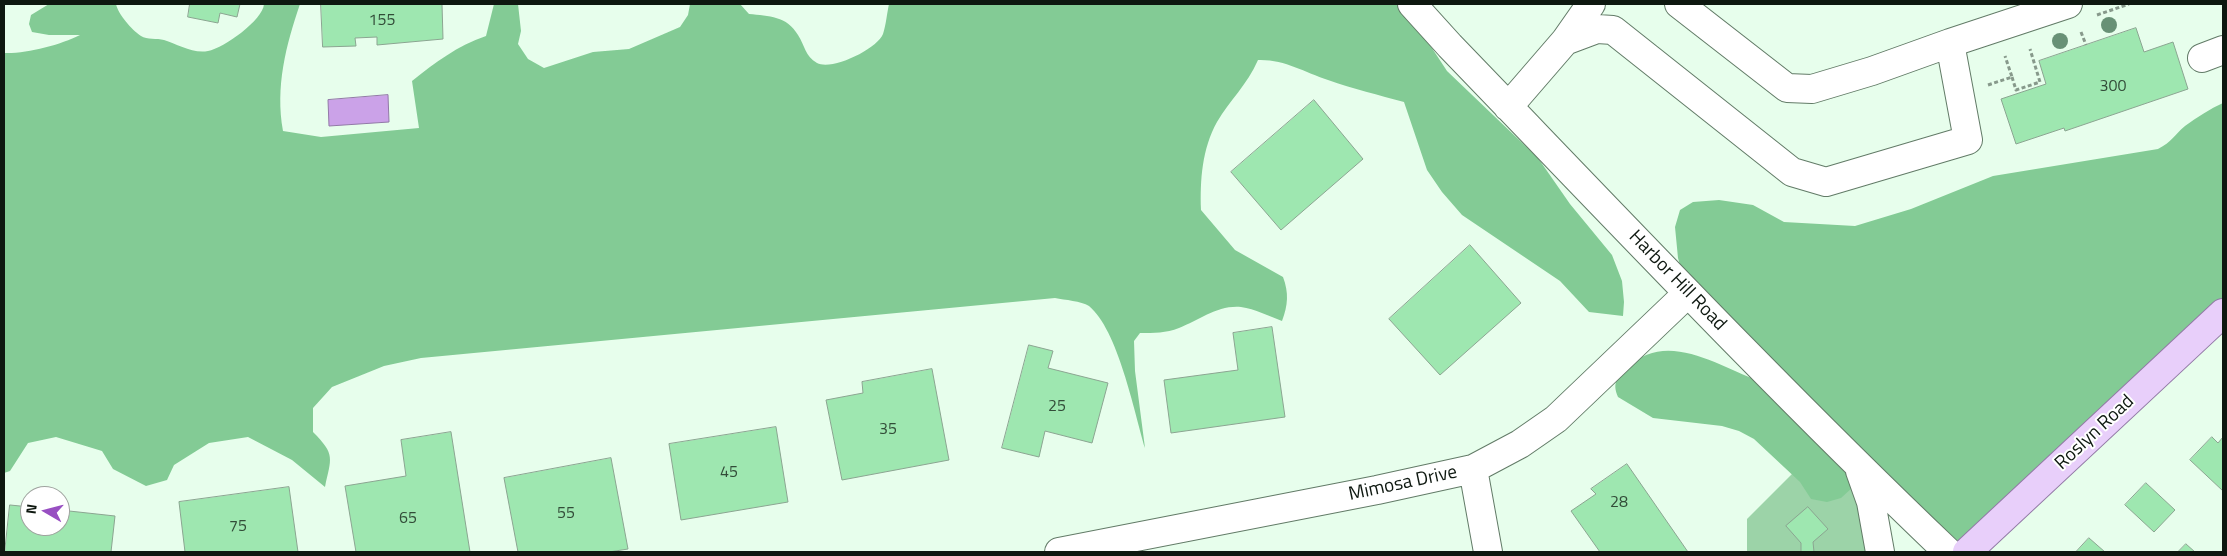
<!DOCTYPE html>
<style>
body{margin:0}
#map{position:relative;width:2227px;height:556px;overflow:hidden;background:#e7feec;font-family:"Titillium Web",sans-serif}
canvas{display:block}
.frame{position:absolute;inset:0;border:5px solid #0e1810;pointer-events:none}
.north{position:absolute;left:20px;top:486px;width:50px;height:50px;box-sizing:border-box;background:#fff;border:1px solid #9fa39f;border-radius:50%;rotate:278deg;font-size:14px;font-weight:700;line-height:20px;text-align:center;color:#0e1810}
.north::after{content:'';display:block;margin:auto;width:18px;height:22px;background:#984fc2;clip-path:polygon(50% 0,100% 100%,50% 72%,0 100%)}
</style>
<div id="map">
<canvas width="2227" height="556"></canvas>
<div class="frame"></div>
<div class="north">N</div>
</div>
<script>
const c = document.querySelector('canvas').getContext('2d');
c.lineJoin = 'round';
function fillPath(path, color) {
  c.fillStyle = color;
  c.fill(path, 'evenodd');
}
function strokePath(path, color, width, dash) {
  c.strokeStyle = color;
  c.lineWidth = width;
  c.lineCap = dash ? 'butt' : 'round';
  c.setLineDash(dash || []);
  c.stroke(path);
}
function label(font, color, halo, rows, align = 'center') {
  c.font = font + ' "Titillium Web",sans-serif';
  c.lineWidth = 4;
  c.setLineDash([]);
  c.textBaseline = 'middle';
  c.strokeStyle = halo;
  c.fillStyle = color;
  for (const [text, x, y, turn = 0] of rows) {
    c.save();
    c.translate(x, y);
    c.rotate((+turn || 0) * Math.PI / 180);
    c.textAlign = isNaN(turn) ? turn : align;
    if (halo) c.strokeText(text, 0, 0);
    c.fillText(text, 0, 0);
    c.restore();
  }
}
const green = new Path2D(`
 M1829,437L1859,467L1880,552H1747V519Z`);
const forest = new Path2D(`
 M49,4H116C118,14 132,30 141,36C147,40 157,38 164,40C177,44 193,54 208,51C224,48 263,20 264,4H300C286,45 275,87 283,131L321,137L419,128L412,81C436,62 457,46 486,36L494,4H518L521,31L518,44L528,59L544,68L593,52L629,49L680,27L688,15L690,4H740L749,14C769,16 787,16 798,35C805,46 805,56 817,63C832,71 877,49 883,34C886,25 887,13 889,4H1403L1447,71L1538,158L1570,204L1612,255L1622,281L1624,302L1623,316L1589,312L1560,281L1462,215L1442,192L1427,170L1404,102C1379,95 1353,89 1328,80C1304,72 1284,59 1258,60C1247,85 1230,100 1217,122C1202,149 1200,180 1201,210L1235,250L1283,277C1289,293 1288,305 1282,321C1269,316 1255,309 1241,307C1217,305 1200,320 1179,328C1166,333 1154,333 1140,333L1134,341L1135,371L1145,448C1134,411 1118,330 1089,306C1081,301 1065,300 1055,298L421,358L384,366L332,387L313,408V432C336,455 331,458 325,487L292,460L248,437L209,443L174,465L167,480L146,486L113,469L102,451L56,437L28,443L10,471L4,473V53C26,54 60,45 80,35H49L32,32L29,24L31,15Z
 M2223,103V313L1967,552L1853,487L1841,498L1827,502L1811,499L1800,482L1754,439L1739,431L1722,426L1653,418L1618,397C1612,382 1617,379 1627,368C1666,329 1718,366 1759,381L1688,293L1678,258L1675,227L1680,210L1693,202L1719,200L1753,205L1784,222L1855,226L1911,209L1993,176L2158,149C2172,142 2174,135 2185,126C2197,117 2210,109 2223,103Z`);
const water = new Path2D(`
 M388,95L389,122L329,126L328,100Z`);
const building = new Path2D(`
 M190,4H240L237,17L220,13L218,23L188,17Z
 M321,4H442L443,39L377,45V37L355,38L356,46L323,47Z
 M2136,28L2144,52L2173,42L2188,89L2065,131L2064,128L2016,144L2001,99L2046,84L2039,61Z
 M1314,100L1363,159L1281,230L1231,172Z
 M1470,245L1521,303L1440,375L1389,319Z
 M1272,327L1285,417L1171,433L1164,380L1238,370L1233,333Z
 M1029,345L1053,351L1048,368L1108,383L1092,443L1045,431L1039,457L1002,448Z
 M932,369L949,460L842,480L826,400L863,393L862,382Z
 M776,427L788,502L681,520L669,444Z
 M451,432L470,552H356L345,486L406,476L401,440Z
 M2212,437L2218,443L2223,437V491L2190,460Z
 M611,458L628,549L609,552H518L504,478Z
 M1627,464L1688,552H1600L1571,511L1596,494L1591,489Z
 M2146,483L2175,510L2154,532L2125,505Z
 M289,487L298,552H185L179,502Z
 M10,505L30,507V526H60V510L115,516L111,552H5Z
 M1808,507L1828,529L1813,542L1814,552H1801V543L1786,526Z
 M2089,538L2105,552H2076Z
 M2186,544L2195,552H2178Z`);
const path = new Path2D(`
 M2097,15L2129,4
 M2081,32L2086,45
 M2012,77L2016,90L2040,82L2030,49
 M1988,85L2012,77L2005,56`);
const minor = new Path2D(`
 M1412,4L1450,46C1614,216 1777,389 1948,552
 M1565,41L1597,29L1613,30L1792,172L1826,182L1968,140L1950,43L1872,71L1812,89L1787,88L1679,4
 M1950,43L2068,4
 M2202,58L2223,50
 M1508,107L1565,41L1591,4
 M1473,469L1488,552
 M1860,471L1871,502L1880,552
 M1059,552L1377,490L1473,469L1520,444L1556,419L1688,293`);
const major = new Path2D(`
 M1967,552L2223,313`);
const trees = [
 [2109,25],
 [2060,41]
];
const numberNames = [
 ["155",382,21],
 ["300",2113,87],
 ["25",1057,407],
 ["35",888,430],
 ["45",729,473],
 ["28",1619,503],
 ["55",566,514],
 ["65",408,519],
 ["75",238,527]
];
const streetNames = [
 ["Harbor Hill Road",1677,281,46],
 ["Roslyn Road",2095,433,-43],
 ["Mimosa Drive",1403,484,-12]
];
fillPath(green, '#9cd3a8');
fillPath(forest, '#83cb95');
fillPath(water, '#cba2e8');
strokePath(water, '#9279a7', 1);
fillPath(building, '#9ee7b0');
strokePath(building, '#8ba591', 1);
strokePath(minor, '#627b67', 30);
strokePath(major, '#927aa6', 30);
strokePath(path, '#87998b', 3, [4, 2.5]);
strokePath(minor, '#fff', 28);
strokePath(major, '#e8cffa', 28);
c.fillStyle = '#689176';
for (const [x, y] of trees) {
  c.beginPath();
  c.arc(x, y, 8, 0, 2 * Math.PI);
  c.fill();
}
label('16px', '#324c38', null, numberNames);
label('19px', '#0e1810', '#fff', streetNames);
</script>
